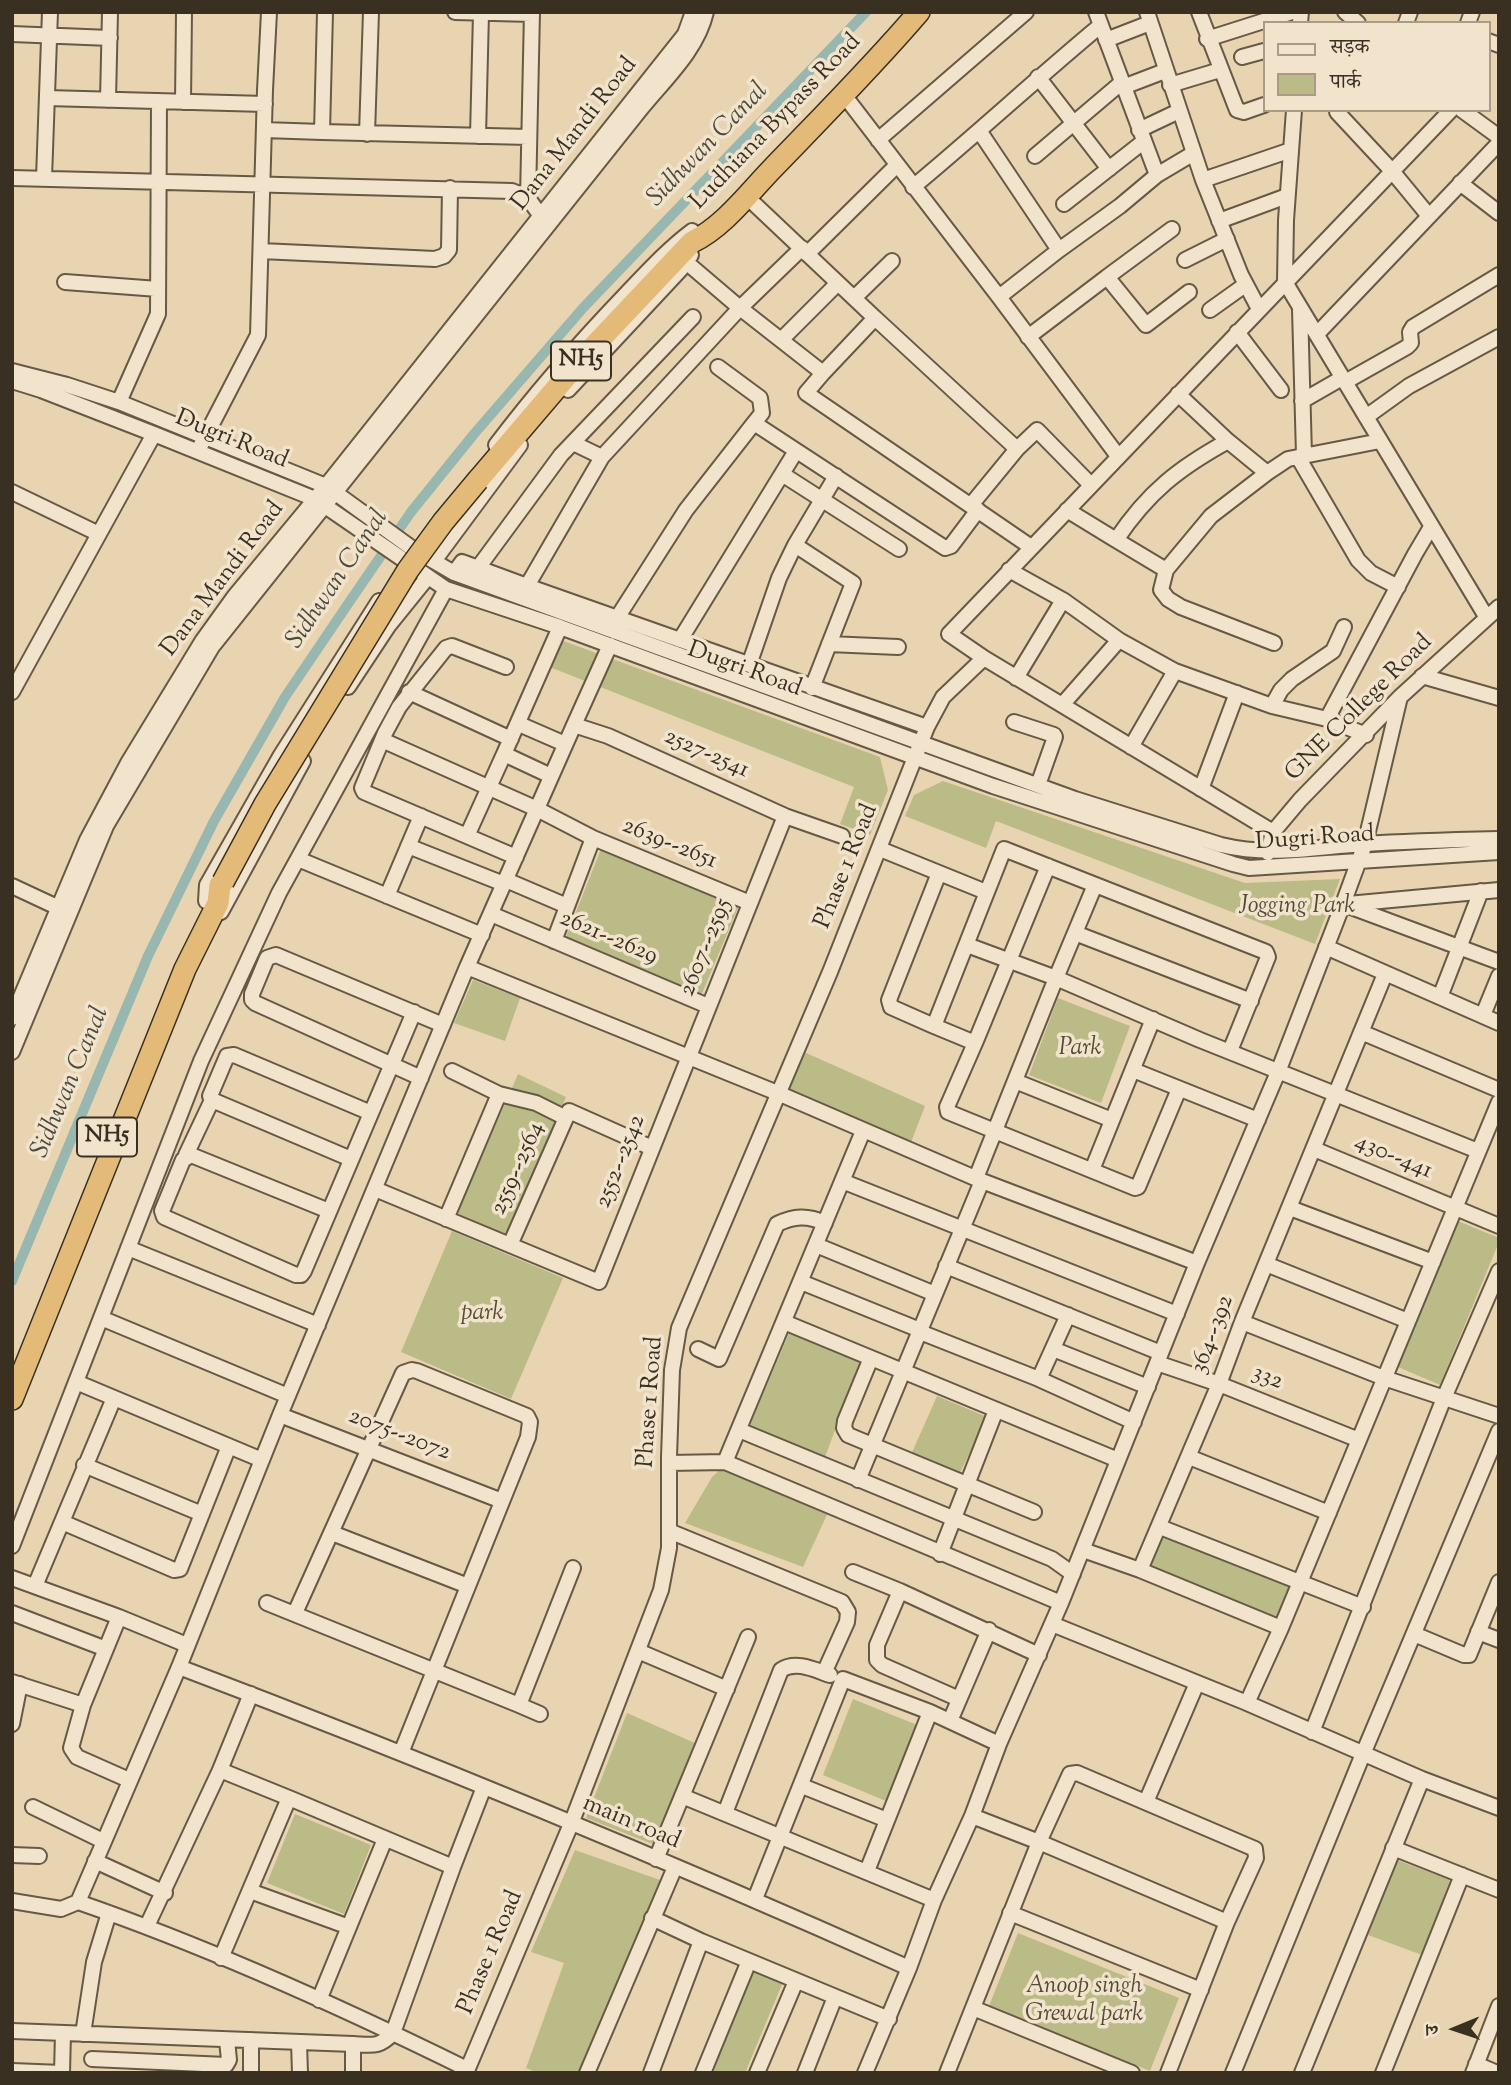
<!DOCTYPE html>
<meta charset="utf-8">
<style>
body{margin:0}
#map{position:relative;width:1511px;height:2085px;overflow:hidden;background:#e9d4b1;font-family:"Sorts Mill Goudy","Noto Serif Devanagari",serif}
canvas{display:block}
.frame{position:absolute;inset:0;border:14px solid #3a3022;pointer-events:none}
.legend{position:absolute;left:1263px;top:21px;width:228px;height:91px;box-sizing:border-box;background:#f1e3cc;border:2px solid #a89b88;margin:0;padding:9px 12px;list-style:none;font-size:21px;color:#3a3022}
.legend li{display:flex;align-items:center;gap:14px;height:35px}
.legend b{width:35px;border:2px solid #a89b88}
.north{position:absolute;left:1420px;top:1994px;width:70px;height:70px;-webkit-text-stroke:5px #f1e3cc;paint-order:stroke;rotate:268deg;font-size:19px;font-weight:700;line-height:28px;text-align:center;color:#3a3022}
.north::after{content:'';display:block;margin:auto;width:24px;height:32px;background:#3a3022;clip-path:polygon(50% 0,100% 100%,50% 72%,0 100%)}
</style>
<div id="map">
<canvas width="1511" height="2085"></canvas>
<div class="frame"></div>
<ul class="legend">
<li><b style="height:9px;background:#f1e3cc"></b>सड़क</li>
<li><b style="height:19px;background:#bb8"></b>पार्क</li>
</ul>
<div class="north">उ</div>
</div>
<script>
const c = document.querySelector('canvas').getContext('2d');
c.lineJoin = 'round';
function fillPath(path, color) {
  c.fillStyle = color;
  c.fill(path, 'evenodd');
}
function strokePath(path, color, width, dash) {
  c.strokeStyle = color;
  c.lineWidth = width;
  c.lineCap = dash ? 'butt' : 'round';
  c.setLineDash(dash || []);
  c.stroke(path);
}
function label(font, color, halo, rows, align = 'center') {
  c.font = font + ' "Sorts Mill Goudy",serif';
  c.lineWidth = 7;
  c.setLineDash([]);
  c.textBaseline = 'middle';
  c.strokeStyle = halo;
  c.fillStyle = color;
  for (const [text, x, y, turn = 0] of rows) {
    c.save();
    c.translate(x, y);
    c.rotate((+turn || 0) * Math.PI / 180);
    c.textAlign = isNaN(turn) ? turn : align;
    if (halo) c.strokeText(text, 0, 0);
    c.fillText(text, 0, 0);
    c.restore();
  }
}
const green = new Path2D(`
 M558,639L880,757L888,790L870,835L840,824L854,787L547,666Z
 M943,781L1245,883L1340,879L1315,944L996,821L986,848L905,816L914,795Z
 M601,849L740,903L701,996L566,937Z
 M473,980L520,998L505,1041L454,1023Z
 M1058,998L1130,1026L1101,1103L1029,1075Z
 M804,1052L925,1106L910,1145L787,1094Z
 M518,1074L566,1097L506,1234L457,1214Z
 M1458,1221L1499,1238V1242L1440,1385L1398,1367Z
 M452,1231L563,1278L511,1399L401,1352Z
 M790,1331L860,1362L824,1460L748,1430Z
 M937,1396L987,1417L958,1477L910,1457Z
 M728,1463L830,1508L803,1567L685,1523L712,1477Z
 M1162,1532L1295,1585L1277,1621L1147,1568Z
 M853,1699L917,1725L886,1801L823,1775Z
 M627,1713L695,1743L655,1845L586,1818Z
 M295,1814L371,1845L344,1914L267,1883Z
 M575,1850L660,1880L580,2073H538L526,2068L564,1963L531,1952Z
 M1397,1860L1450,1880L1422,1955L1368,1935Z
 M1018,1933L1179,1998L1150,2071L989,2006Z
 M750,1969L783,1982L745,2073H707Z`);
const canal = new Path2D(`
 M12,1281L148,956L214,821L285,697L350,601L411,512L474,434L583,308L866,12`);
const minor = new Path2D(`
 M455,12L532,14
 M1096,12L1157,175L1194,153
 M1147,12L1203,180L1241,275L1259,309
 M1199,12L1237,110L1244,112L1264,105
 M1345,12L1358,23
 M1300,23L1301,12
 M1406,23L1410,12
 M1468,23L1472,12
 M12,34L110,38
 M1207,39L1292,12
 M1106,40L1150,23
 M1488,41L1499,45
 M1242,57L1264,51
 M1038,77L1109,169
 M1170,85L1220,70
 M1123,87L1165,71
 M844,95L999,297L1118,456
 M47,98L265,104
 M108,100L110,12
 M183,102L184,12
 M1294,110L1286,220L1285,282L1487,618
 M1462,110L1499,137
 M1337,112L1392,171L1429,216
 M264,130L322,132L325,12
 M1139,130L1179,111
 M322,132L529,137
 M980,132L1059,250L999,297
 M367,134L371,12
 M478,136L481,13
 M878,140L1026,12
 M1035,156L1121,83
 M12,178L512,191L528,198L545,222
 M44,178L50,12
 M1203,180L1291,150
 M1460,183L1499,213
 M913,187C977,134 1037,78 1101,25
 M746,196L875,318L823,373
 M528,198L532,12
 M1064,204L1143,142
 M1219,221L1287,196
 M1172,229L1107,277L1146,325L1189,292
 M1059,250L1120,206L1157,175
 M261,251L435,259L444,256L449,250L450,188
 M807,254L897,165
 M1185,260L1227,239
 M686,262L740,308L823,373L806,393L1031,547
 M65,282L158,289
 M854,298L892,261
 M1300,309L1304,455
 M1210,310L1245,285
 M875,318L1017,449
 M1237,332L1281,390
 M1317,334L1499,143
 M1028,337L1107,277
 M781,340L838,283
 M718,367L760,398L762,413L754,423L945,548L951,546L978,510
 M12,371L67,385L119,402L326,486L413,549L454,573L1075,799L1221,845C1271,857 1314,847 1365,844C1409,841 1454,840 1499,839
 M12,381L41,390L154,434L315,499L446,589L560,627L993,786L1233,864L1249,868L1265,867L1499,852
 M1345,382L1407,347L1411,343L1410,332L1413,327L1499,275
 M568,390L681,269L691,255
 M1178,394L1228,441L1267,473L1288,459L1380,441
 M1302,401L1342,378
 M119,402L158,314L159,101
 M1366,417L1409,386L1499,337
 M573,443L602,457
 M201,445L258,335L265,90L269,12
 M496,445C536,392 580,342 626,294C647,272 668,249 692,231
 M1298,457L1358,560L1371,573L1398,587
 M1267,473L1211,516L1166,570L1161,590L1168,599L1181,607L1274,643
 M782,474L899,549
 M12,492L99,534
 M971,505L1017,449L1037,430L1091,485
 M1067,510L1116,540
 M434,561L520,445
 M1009,570L1063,600L1016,678
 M1166,570L1116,540C1148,492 1179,468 1228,441
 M475,572L561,455L693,317
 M454,573L462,562L527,586L602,457L740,308L802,248
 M1063,600L1119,640
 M617,618L686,510L754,423
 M680,640L796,451
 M829,644L898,647
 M610,645L574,725L608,736L785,816L842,836
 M749,665L779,578L795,545
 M506,667L452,646L446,648L399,707L385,733L362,788L364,792L516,857
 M1422,676L1499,698
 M348,687L389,625L427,578
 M812,688L853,583L795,545L836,476
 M12,692L154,434
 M409,692L511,739
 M1062,705L1119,640L1175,671L1272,706L1327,719
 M1272,706L1281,690L1292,679L1333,651L1344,627
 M1014,722L1054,735L1055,737L1038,785
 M519,724L565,744
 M927,727L943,697L984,658
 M1366,735L1327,719L1415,554L1431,527
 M382,740L537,809L593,838
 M1131,747L1175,671
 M551,776L504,754L560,627
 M1201,789L1237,693
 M1273,832L984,658L949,634L1451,110
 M467,836L504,754
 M408,846L504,884
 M880,849L986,892
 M1268,853L1273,832L1300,800L1400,697L1499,607
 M298,859L482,935
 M506,880L567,906
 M1095,885L1056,978L1200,1040L1478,1151
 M12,886L57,907
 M387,896L421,816
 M206,901L207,885L281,755L379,601
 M1343,904L1499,962
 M1348,904L1499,890
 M221,912L303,761
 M491,914L708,1006
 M1075,933L1251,1001
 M554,941L593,838L750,903
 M967,945L1056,978L976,1178
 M1326,947L1499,1023
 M467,967L574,725
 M1440,997L1481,891
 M1483,1015L1499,976
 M12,1018L87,840L128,763L203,640L234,597L326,486L685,34L693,12
 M934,1026L891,1007L889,1000L939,873
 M1361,1032L1499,1090
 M975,1043L1048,866
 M12,1052L106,826L212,647L640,110C664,80 697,51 706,12
 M1133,1070L1258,1120
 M452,1071L499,1094L536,1103L566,1118
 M421,1078L255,1003L252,1000V994L267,958L276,955L443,1025
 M1015,1081L1112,1120
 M1179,1089L1138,1187L1135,1188L948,1112L947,1107L975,1043L934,1026L1004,849L1266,952L1268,957L1230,1051
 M1314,1149L1499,1226
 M186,1155L212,1100
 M351,1159L212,1100L210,1096L227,1056L234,1055L371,1113
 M1092,1170L1153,1019
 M842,1181L1177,1314
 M375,1189L599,1282L785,816
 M1290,1208L1433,1262
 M329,1211L191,1155L183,1160L162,1211L164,1217L296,1275H301L304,1271L414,1012
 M446,1219L499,1094
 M510,1245L569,1111L652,1148
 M816,1245L935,1294
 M128,1248L318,1325
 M1266,1264L1408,1321
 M946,1266L1161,1353
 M801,1282L920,1330
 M1068,1315L1039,1379L1134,1422
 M101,1318L288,1396
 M784,1322L1118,1460
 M1242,1322L1384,1378L1499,1416
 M920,1332L1039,1379
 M698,1349L719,1359L777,1224C794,1216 807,1215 825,1223
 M1053,1349L1148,1387
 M871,1358L845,1421L844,1428L848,1435L1034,1512
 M1157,1363L1219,1384L1359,1440
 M76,1382L262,1460
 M280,1415L502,1501
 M739,1430L1052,1559L1073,1574
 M1189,1457L1329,1513
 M725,1462L1061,1603
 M669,1463L725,1462L863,1131
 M84,1465L202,1514
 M858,1480L982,1181
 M62,1522L174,1570L180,1569L229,1446
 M1160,1527L1363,1607
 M669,1531L842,1602L848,1612L847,1622L824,1673
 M332,1533L468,1586
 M12,1546L201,1061L279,893L446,589
 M1083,1550L1140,1570
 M940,1554L996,1410
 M853,1572L900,1591
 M12,1578L119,1617L187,1645
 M35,1586L114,1398
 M267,1603L519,1705L573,1568
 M12,1613L106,1649
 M295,1613L403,1373L412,1370L417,1371L527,1416L530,1422L528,1437L401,1753
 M119,1617L83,1705L71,1748L77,1757L129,1780
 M1052,1624L1247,1703L1422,1779L1499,1808
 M1281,1628L1140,1570L1219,1384L1242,1322L1385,974
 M1478,1632L1499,1640
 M1414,1634L1464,1655H1469L1499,1582
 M638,1651L727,1689
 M179,1667C425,1760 669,1861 909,1968L934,1900L972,1816
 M12,1682L83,1705
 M959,1699L882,1665L877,1660V1645L900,1591L1039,1655
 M1247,1703L1281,1628L1499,1102
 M519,1705L540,1714
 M950,1721L989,1630
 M12,1724L20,1684
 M1312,1732L1444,1398L1499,1271
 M220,1770L289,1798
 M802,1786L887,1820
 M682,1796L934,1900
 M1146,1802L1197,1683
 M33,1807L103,1841
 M725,1813L781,1670C796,1660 815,1670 830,1675
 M1393,1848L1499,1890
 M12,1855L39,1856
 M656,1859L748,1637
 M95,1861L165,1893
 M867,1871L930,1712
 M250,1891L349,1927
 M755,1899L843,1679L930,1712L999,1744
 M12,1901L61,1909L78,1902L179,1667L280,1415L467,967L780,1094L982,1181L1197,1263
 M78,1902C211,1948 341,2007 467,2069
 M1010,1913L1201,1990
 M652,1918L701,1941L889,2019
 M147,1926L220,1770L251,1694
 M221,1958L289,1798L453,1867
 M319,2000L385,1839
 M973,2008L1132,2073
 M12,2031L353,2044C372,2045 379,2048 393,2033L453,1867L484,1787
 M83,2034L94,1962L109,1913
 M251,2040V2073
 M299,2043L300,2073
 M92,2059L226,2065L229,2060L227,2040
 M1476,2064L1497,2073
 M12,2071L62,2073L63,2033
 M353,2073V2044
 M466,2073L571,1824L661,1590L669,1548V1457L672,1370L679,1328L830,972L927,727L527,586
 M587,2073L675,1867
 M651,2073L701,1941
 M703,2073L749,1961
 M757,2073L796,1981
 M805,2073L835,1997
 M865,2073L909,1968
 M947,2073L1039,1842L972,1816L999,1744L1061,1603L1197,1263L1278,1072L1343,904L1365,844L1400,697
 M1168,2073L1227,1922L1256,1858L1255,1849L1077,1773L1070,1774L1039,1842L1227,1922
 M1233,2073L1363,1754L1499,1431
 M1302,2073L1422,1779
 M1383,2073L1462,1875
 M1473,2073L1499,2006`);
const highway = new Path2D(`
 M478,480L577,364L692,242C723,227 748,194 771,170C821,118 872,67 919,12
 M12,1399L185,969L218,903L220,885`);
const highwayBridge = new Path2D(`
 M223,882L265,804L408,570L443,522L478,480`);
const shields = [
 [581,361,60],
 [107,1137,60]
];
const shieldNames = [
 ["NH5",581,361],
 ["NH5",107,1137]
];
const streetNames = [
 ["Ludhiana Bypass Road",777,123,-46],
 ["Dana Mandi Road",576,135,-52],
 ["Dugri Road",231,441,22],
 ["Dana Mandi Road",224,580,-53],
 ["Dugri Road",744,671,20],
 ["GNE College Road",1360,709,-45],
 ["2527-2541",706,755,24],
 ["Dugri Road",1315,840,-4],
 ["2639--2651",669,845,22],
 ["Phase 1 Road",848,867,-68],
 ["2621--2629",608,939,23],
 ["2607--2595",707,948,-68],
 ["430--441",1393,1158,23],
 ["2552--2542",622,1162,-68],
 ["2559--2564",519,1169,-66],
 ["364--392",1214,1335,-69],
 ["332",1267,1379,22],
 ["Phase 1 Road",652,1402,-86],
 ["2075--2072",399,1436,21],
 ["main road",631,1824,23],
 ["Phase 1 Road",492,1953,-67]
];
const parkNames = [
 ["Jogging Park",1297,908],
 ["Park",1080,1050],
 ["park",482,1315],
 ["Anoop singh",1084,1988],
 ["Grewal park",1084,2016]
];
const waterNames = [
 ["Sidhwan Canal",709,146,-46],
 ["Sidhwan Canal",339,580,-56],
 ["Sidhwan Canal",72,1083,-67]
];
fillPath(green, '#bb8');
strokePath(canal, '#98b7b0', 10);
strokePath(minor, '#665946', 18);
strokePath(highway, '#3a3022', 24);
strokePath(minor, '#f1e3cc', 14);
strokePath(highway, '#e4ba78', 21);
strokePath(highwayBridge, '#3a3022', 24, []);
strokePath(highwayBridge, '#e4ba78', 21);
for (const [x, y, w] of shields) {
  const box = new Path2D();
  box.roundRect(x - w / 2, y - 19.5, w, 39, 5);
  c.fillStyle = '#f1e3cc';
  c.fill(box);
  strokePath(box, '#3a3022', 2);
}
label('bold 23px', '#3a3022', null, shieldNames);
label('24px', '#3a3022', '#f1e3cc', streetNames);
label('italic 24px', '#544c36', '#f1e3cc', parkNames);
label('italic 26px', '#4d4b3e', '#f1e3cc', waterNames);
</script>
